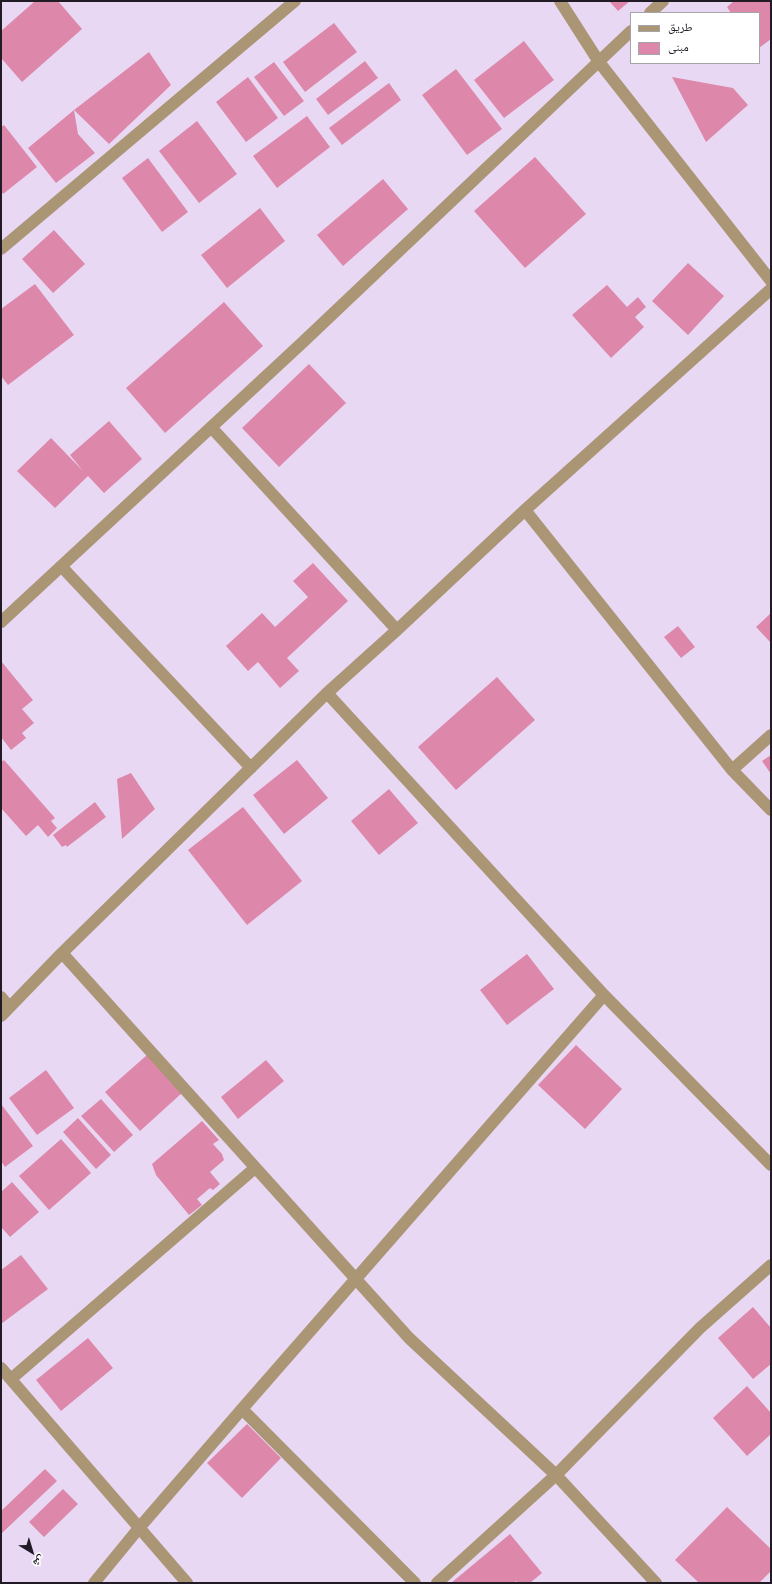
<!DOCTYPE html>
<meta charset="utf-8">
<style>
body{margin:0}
#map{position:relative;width:772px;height:1584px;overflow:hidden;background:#e9d8f4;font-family:"Space Grotesk","Noto Naskh Arabic",sans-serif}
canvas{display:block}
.frame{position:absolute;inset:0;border:2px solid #211b25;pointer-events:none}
.legend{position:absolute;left:630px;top:12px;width:130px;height:52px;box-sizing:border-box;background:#fff;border:1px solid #a6a4a8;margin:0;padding:5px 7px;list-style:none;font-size:12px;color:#211b25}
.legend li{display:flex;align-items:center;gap:8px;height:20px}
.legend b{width:20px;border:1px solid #a6a4a8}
.north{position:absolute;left:12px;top:1532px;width:40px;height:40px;-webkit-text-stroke:3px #fff;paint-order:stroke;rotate:142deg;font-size:11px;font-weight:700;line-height:16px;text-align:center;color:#211b25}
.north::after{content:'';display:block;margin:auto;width:14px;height:18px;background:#211b25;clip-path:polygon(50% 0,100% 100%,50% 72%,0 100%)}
</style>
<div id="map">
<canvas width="772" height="1584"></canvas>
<div class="frame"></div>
<ul class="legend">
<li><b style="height:5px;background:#aa9575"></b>طريق</li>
<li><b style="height:11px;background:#dd88ab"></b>مبنى</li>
</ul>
<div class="north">ش</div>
</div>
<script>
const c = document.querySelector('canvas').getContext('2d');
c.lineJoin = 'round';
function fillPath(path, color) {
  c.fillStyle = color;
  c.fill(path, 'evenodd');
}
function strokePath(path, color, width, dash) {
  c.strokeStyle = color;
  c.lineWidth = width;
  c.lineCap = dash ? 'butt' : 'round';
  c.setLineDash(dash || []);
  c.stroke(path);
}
const building = new Path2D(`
 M35,1H58L82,29L22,82L1,58V31Z
 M609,1H630L618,11Z
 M734,1H771V39L759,48V13H731L727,7Z
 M334,23L357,52L305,92L283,62Z
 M524,41L554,80L504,118L474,80Z
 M149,52L171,85L109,144L74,110Z
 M365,61L378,78L328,115L316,99Z
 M274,62L304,101L284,116L254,77Z
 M456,69L502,129L467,155L422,95Z
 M248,77L278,118L246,142L216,102Z
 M672,77L733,88L748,105L706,142Z
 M389,83L401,100L342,145L329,128Z
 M74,110L78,134L95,153L56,183L28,148Z
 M307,116L330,147L277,188L253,156Z
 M197,121L237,174L199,203L159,151Z
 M4,125L37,167L3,194L1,191V127Z
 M535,157L586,214L525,268L474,211Z
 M148,158L188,212L162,232L122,178Z
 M383,179L408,209L343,266L317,235Z
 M260,208L285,241L227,288L201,255Z
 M54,230L85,264L53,293L22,259Z
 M688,263L724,296L688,335L652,301Z
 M35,284L74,335L8,385L1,376V309Z
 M607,285L627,307L638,297L646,307L635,317L644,327L611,358L572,315Z
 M224,302L263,346L165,433L126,388Z
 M309,364L346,403L279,467L242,428Z
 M109,421L142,459L104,493L88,476L55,508L17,471L51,438L83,471L70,455Z
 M313,563L348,601L287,658L299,671L280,688L258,662L248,671L226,646L262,613L275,627L308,597L293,581Z
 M771,613V643L756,627Z
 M678,626L695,647L681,658L664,637Z
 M1,661L33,700L22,709L34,723L22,733L26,738L11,750L1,737Z
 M497,677L535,720L456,790L418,747Z
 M771,755V774L762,761Z
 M4,760L55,818L51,821L57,828L48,837L38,825L26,836L1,808V762Z
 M297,760L328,798L284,834L253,795Z
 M131,773L155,809L122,839L117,779Z
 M389,789L418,823L379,855L351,821Z
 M95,802L106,817L67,847L66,845L62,847L53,835Z
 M243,807L302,881L247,925L188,850Z
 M527,954L554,989L507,1025L480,990Z
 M576,1045L622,1089L585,1129L538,1085Z
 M147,1055L182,1093L140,1131L105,1092Z
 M266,1060L284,1081L238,1119L221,1097Z
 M46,1070L74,1108L37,1135L9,1098Z
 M101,1099L133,1135L114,1152L81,1116Z
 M1,1104L33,1146L5,1167L1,1161Z
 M78,1118L111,1155L96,1169L63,1132Z
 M202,1121L219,1140L213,1144L222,1154L224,1160L210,1172L220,1184L213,1190L210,1188L197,1199L202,1205L189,1215L156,1175L152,1164Z
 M61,1139L91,1173L49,1210L19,1176Z
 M12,1182L39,1212L10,1237L1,1227V1192Z
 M21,1255L48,1289L1,1324V1270Z
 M753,1307L771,1328V1364L753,1379L718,1338Z
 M88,1338L113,1368L61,1411L36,1380Z
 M747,1386L771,1413V1434L747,1456L713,1418Z
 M247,1424L281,1458L242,1498L207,1463Z
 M45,1469L57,1481L1,1534V1511Z
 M63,1489L78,1504L44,1537L29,1522Z
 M727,1507L771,1549V1571L759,1583H699L675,1560Z
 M510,1534L542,1573L530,1583H518L516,1581L514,1583H451Z`);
const minor = new Path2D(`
 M560,1L599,62L771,281
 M650,13L663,1
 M1,249L295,1
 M211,427L397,630
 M525,510L732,770L771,810
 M61,566L251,768
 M1,622L303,342L631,31
 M327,693L604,995L771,1165
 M732,770L771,735
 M62,953L409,1338L556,1475L656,1583
 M1,997L9,1007
 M1,1016L62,953L327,693L397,630L525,510L771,289
 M1,1368L187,1583
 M11,1379L255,1168
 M242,1409L415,1583
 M94,1583L139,1528L242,1409L604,995
 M437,1583L556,1475L700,1328L771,1265`);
fillPath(building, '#dd88ab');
strokePath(minor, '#aa9575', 12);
</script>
